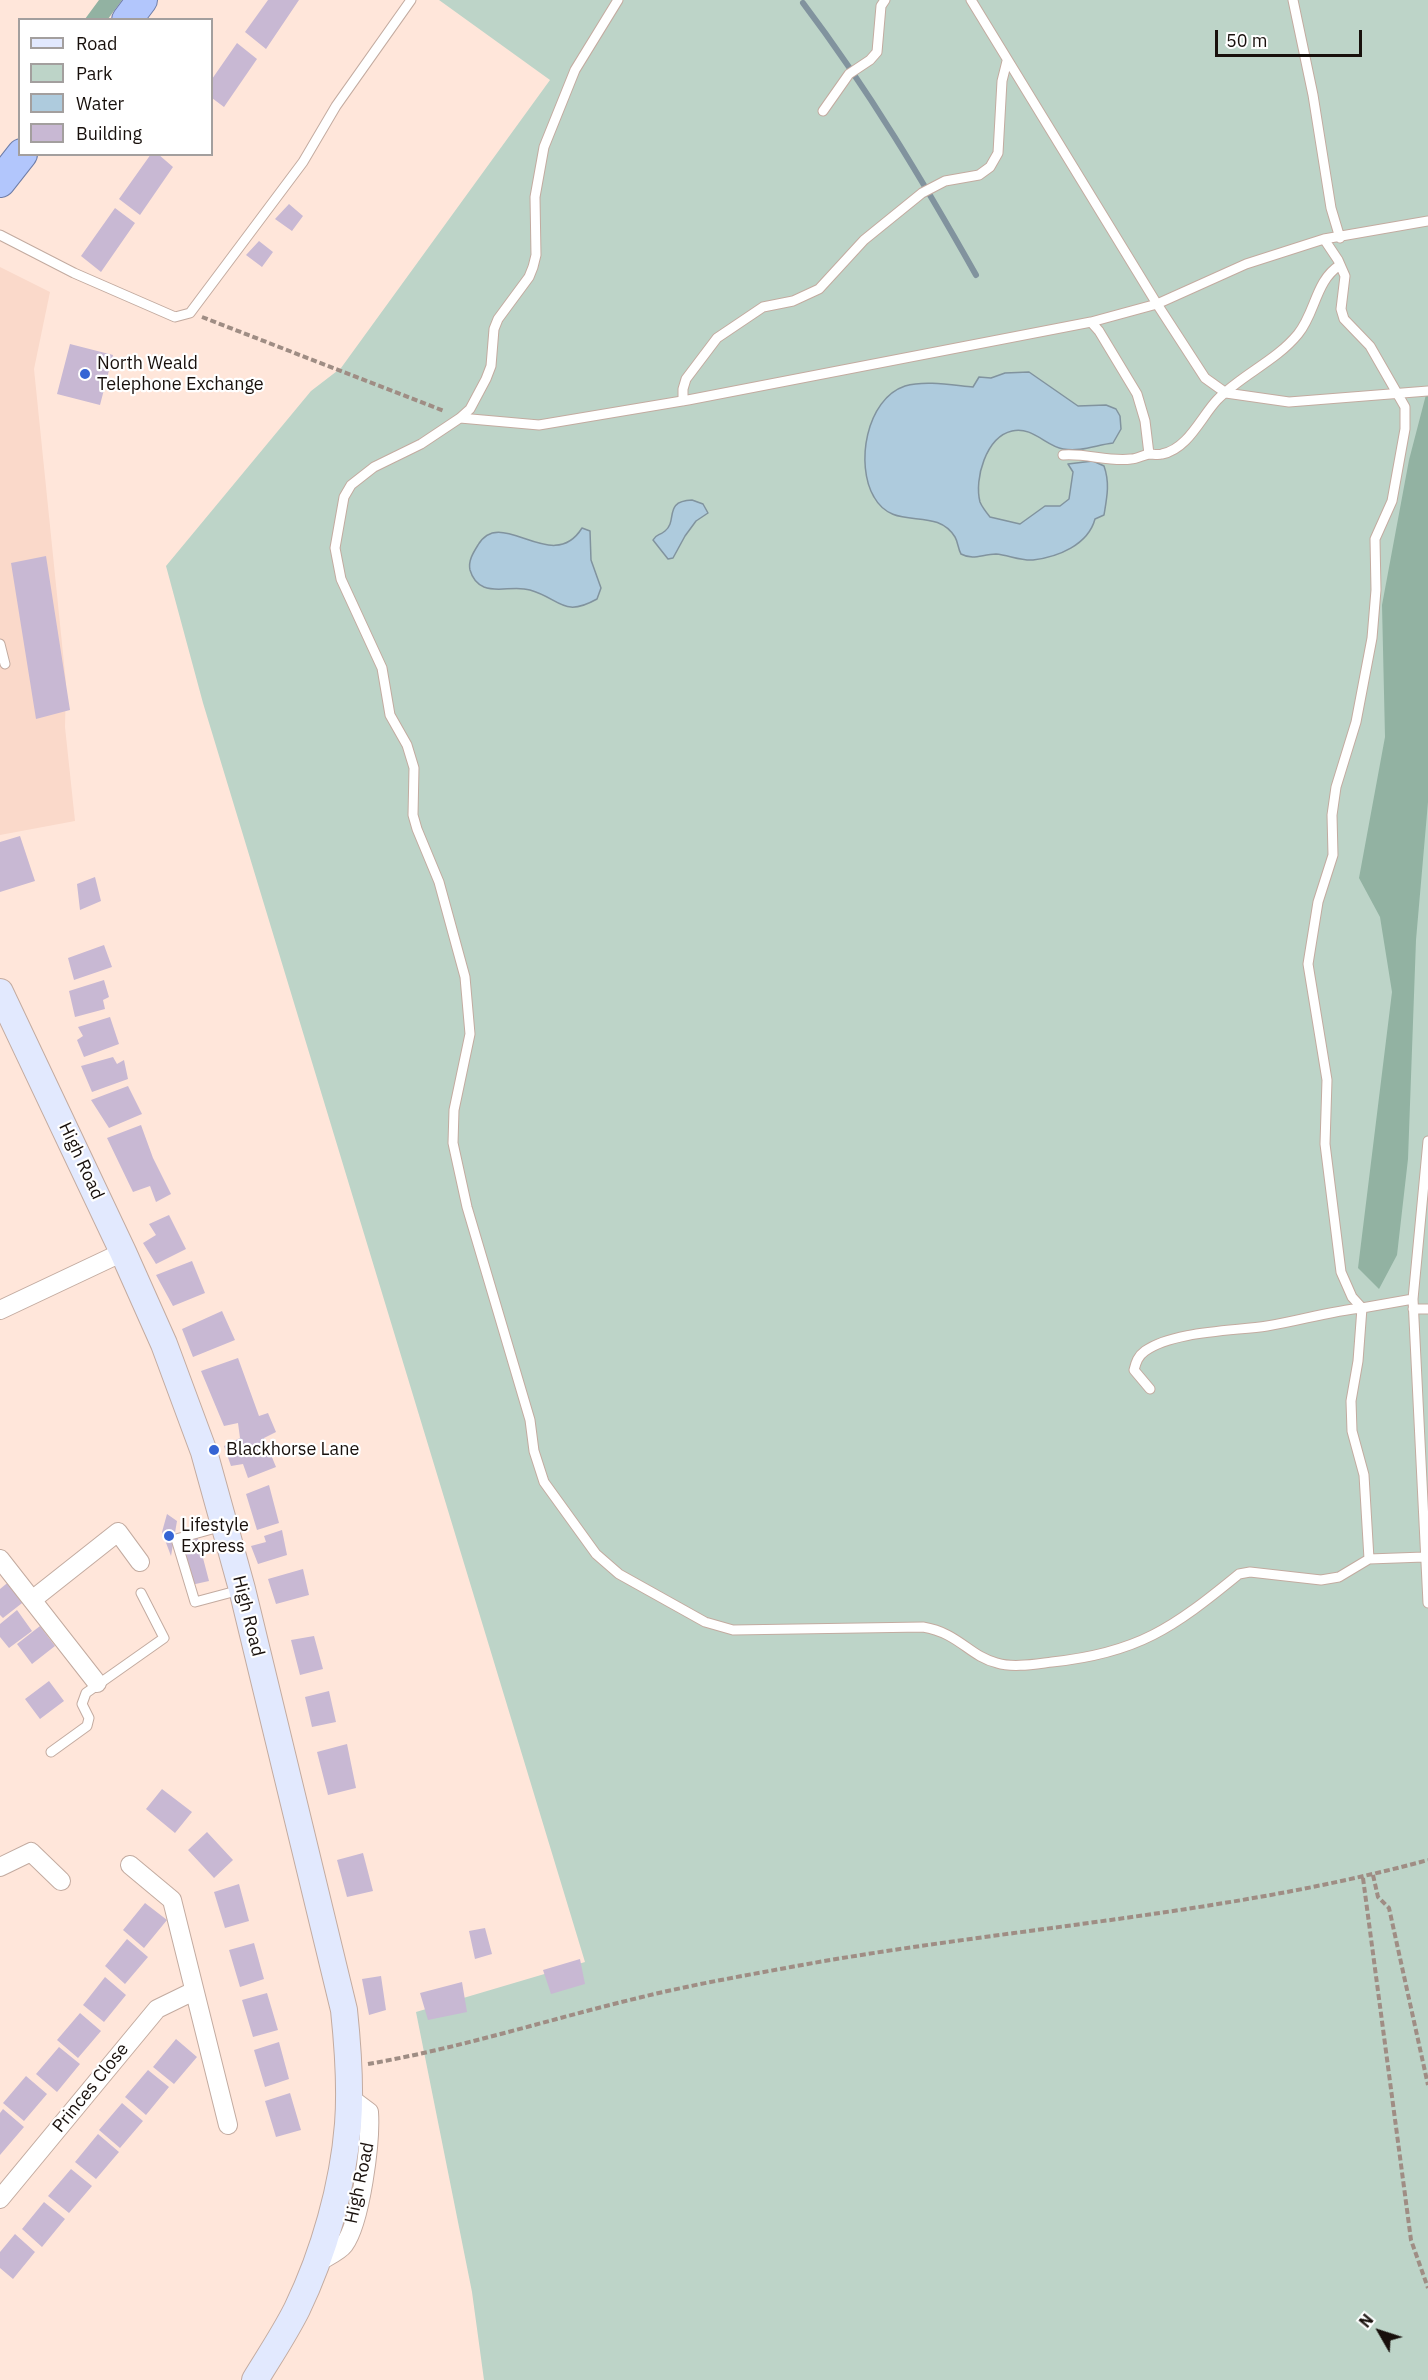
<!DOCTYPE html>
<style>
body{margin:0}
#map{position:relative;width:1428px;height:2380px;overflow:hidden;background:#ffe6da;font-family:"IBM Plex Sans",sans-serif}
canvas{display:block}
.legend{position:absolute;left:18px;top:18px;width:195px;height:138px;box-sizing:border-box;background:#fff;border:2px solid #a39f9e;margin:0;padding:8px 10px;list-style:none;font-size:18px;color:#18100c}
.legend li{display:flex;align-items:center;gap:12px;height:30px}
.legend b{width:30px;border:2px solid #a39f9e}
.north{position:absolute;left:1350px;top:2302px;width:60px;height:60px;-webkit-text-stroke:4px #fff;paint-order:stroke;rotate:309deg;font-size:16px;font-weight:700;line-height:24px;text-align:center;color:#18100c}
.north::after{content:'';display:block;margin:auto;width:21px;height:27px;background:#18100c;clip-path:polygon(50% 0,100% 100%,50% 72%,0 100%)}
.scale{position:absolute;left:1215px;top:30px;width:147px;height:27px;box-sizing:border-box;border:3px solid #18100c;border-top:0;padding-left:8px;font-size:18px;line-height:21px;white-space:nowrap;color:#18100c;-webkit-text-stroke:4px #fff;paint-order:stroke}
</style>
<div id="map">
<canvas width="1428" height="2380"></canvas>
<ul class="legend">
<li><b style="height:8px;background:#e2e9fe"></b>Road</li>
<li><b style="height:16px;background:#bdd4c8"></b>Park</li>
<li><b style="height:16px;background:#aecbdd"></b>Water</li>
<li><b style="height:16px;background:#c8b8d3"></b>Building</li>
</ul>
<div class="north">N</div>
<div class="scale">50 m</div>
</div>
<script>
const c = document.querySelector('canvas').getContext('2d');
c.lineJoin = 'round';
function fillPath(path, color) {
  c.fillStyle = color;
  c.fill(path, 'evenodd');
}
function strokePath(path, color, width, dash) {
  c.strokeStyle = color;
  c.lineWidth = width;
  c.lineCap = dash ? 'butt' : 'round';
  c.setLineDash(dash || []);
  c.stroke(path);
}
function label(font, color, halo, rows, align = 'center') {
  c.font = font + ' "IBM Plex Sans",sans-serif';
  c.lineWidth = 4.5;
  c.setLineDash([]);
  c.textBaseline = 'middle';
  c.strokeStyle = halo;
  c.fillStyle = color;
  for (const [text, x, y, turn = 0] of rows) {
    c.save();
    c.translate(x, y);
    c.rotate((+turn || 0) * Math.PI / 180);
    c.textAlign = isNaN(turn) ? turn : align;
    if (halo) c.strokeText(text, 0, 0);
    c.fillText(text, 0, 0);
    c.restore();
  }
}
const built = new Path2D(`
 M0,267L50,292L34,369L66,683L65,727L75,821L0,835Z`);
const green = new Path2D(`
 M439,0H1428V2380H484L472,2292L416,2012L585,1962L203,703L166,566L311,391L341,368L550,80Z`);
const forest = new Path2D(`
 M99,0H122L108,19H85Z
 M1428,387V802L1416,940L1408,1159L1397,1255L1379,1289L1358,1268L1392,992L1380,917L1359,878L1385,737L1382,605L1409,460Z`);
const water = new Path2D(`
 M1029,372L1078,406L1106,405L1116,409L1120,416L1121,429L1113,443C1096,445 1081,452 1063,449C1046,446 1032,426 1012,431C986,437 974,479 980,502C982,507 986,512 990,517L1020,524L1045,506H1060L1069,499L1073,472L1068,464L1093,461L1104,466C1110,483 1107,497 1104,515L1095,519C1088,545 1058,557 1033,560C1021,561 1008,555 996,554C982,554 974,561 961,554C958,549 958,542 955,537C935,505 894,533 874,497C855,465 866,399 905,386C925,380 952,385 973,387L979,377L991,378L1005,373Z
 M692,500L703,504L708,513L696,521L685,536L673,558L668,559L653,540C656,534 659,536 665,531C678,521 663,501 692,500Z
 M582,528L590,531L591,560L601,588L597,599C563,618 561,599 530,590C514,585 499,593 484,587C477,584 472,577 470,570C468,561 473,553 478,545C501,505 552,576 582,528Z`);
const stream = new Path2D(`
 M803,3C868,89 923,181 976,275`);
const building = new Path2D(`
 M268,0H299L266,49L245,32Z
 M237,43L257,59L224,107L212,98V79Z
 M151,154H158L173,167L140,215L119,199Z
 M289,204L303,216L292,231L275,219Z
 M115,208L135,223L101,272L81,256Z
 M259,241L273,252L262,267L246,255Z
 M70,344L113,355L100,405L57,394Z
 M46,556L70,710L36,719L11,563Z
 M20,836L35,881L0,892V842Z
 M95,877L101,901L80,910L77,884Z
 M104,945L112,967L74,980L68,958Z
 M104,980L109,997L103,1000L105,1009L75,1017L69,991Z
 M110,1017L119,1044L84,1057L77,1040L83,1036L78,1027Z
 M113,1057L117,1064L124,1060L128,1079L92,1092L81,1066Z
 M128,1086L142,1114L109,1128L91,1100Z
 M141,1125L153,1158L171,1194L156,1202L150,1186L133,1192L107,1138Z
 M169,1215L186,1249L156,1264L143,1243L156,1235L149,1224Z
 M192,1261L205,1293L173,1306L156,1275Z
 M222,1311L235,1340L193,1357L182,1329Z
 M238,1358L259,1416L268,1413L276,1432L264,1438L276,1467L248,1478L243,1464L231,1466L224,1446L240,1438L238,1423L224,1426L201,1371Z
 M269,1485L279,1523L257,1530L246,1494Z
 M167,1514L177,1521L171,1556L162,1532Z
 M282,1530L287,1555L258,1564L251,1546L266,1542L264,1536Z
 M197,1535L209,1581L191,1585L179,1540Z
 M303,1569L309,1595L276,1604L268,1579Z
 M11,1580L26,1600L3,1618L0,1615V1589Z
 M17,1610L32,1631L9,1648L0,1637V1624Z
 M40,1626L55,1646L32,1664L17,1644Z
 M314,1636L323,1669L300,1675L291,1640Z
 M49,1681L64,1701L40,1719L25,1699Z
 M329,1691L336,1722L312,1727L305,1697Z
 M347,1744L356,1788L328,1795L317,1752Z
 M162,1789L192,1812L175,1833L146,1809Z
 M207,1832L233,1860L214,1878L188,1850Z
 M363,1853L373,1891L347,1897L337,1860Z
 M239,1884L249,1921L225,1928L214,1892Z
 M145,1903L167,1920L144,1948L123,1930Z
 M485,1928L492,1954L475,1959L469,1931Z
 M127,1939L148,1957L125,1984L105,1966Z
 M254,1943L264,1979L240,1987L229,1950Z
 M580,1959L585,1984L551,1994L543,1970Z
 M381,1976L386,2010L369,2015L362,1979Z
 M105,1977L126,1995L104,2022L83,2005Z
 M462,1982L467,2012L428,2020L420,1993Z
 M267,1993L278,2030L253,2037L242,2000Z
 M80,2013L101,2031L78,2058L57,2040Z
 M176,2039L197,2057L174,2084L153,2067Z
 M279,2042L289,2079L265,2087L254,2050Z
 M59,2047L80,2064L57,2092L36,2074Z
 M148,2070L169,2087L146,2115L125,2097Z
 M26,2076L47,2094L24,2121L3,2103Z
 M290,2093L301,2130L276,2137L265,2101Z
 M122,2103L143,2121L120,2148L99,2130Z
 M3,2109L24,2127L0,2155V2113Z
 M98,2134L119,2152L96,2179L75,2162Z
 M71,2169L92,2186L69,2213L48,2196Z
 M44,2202L65,2219L42,2247L22,2229Z
 M15,2234L35,2252L13,2279L0,2268V2252Z`);
const path = new Path2D(`
 M202,317L444,411
 M1373,1875L1378,1897L1389,1908L1428,2085
 M1363,1878L1411,2240L1428,2288
 M368,2064C461,2048 550,2019 642,1997C691,1985 742,1976 791,1967C1002,1928 1222,1916 1428,1860`);
const service = new Path2D(`
 M618,0L575,70L544,147L535,197L536,255L533,267L529,277L498,319L494,329L491,366L486,379L470,409L460,418L421,444L374,467L351,485L344,497L335,548L341,579L382,668L390,715L407,745L414,768L413,815L417,829L439,882L465,977L470,1034L454,1110L453,1143L467,1207L530,1420L534,1451L544,1482L596,1554L619,1574L705,1622L733,1630L923,1627C959,1633 969,1656 997,1663C1013,1668 1035,1664 1052,1662C1138,1653 1173,1628 1239,1574L1250,1572L1321,1580L1339,1577L1369,1559L1424,1557
 M971,0L1157,304L1205,378L1226,393L1289,402L1428,391
 M1293,0L1313,95L1331,208L1340,238
 M823,111L849,74L870,60L877,52L881,6L885,0
 M0,235L74,273L175,317L190,313L303,162L336,106L411,0
 M1324,239L1338,260L1345,276L1341,309L1344,319L1370,346L1405,407V429L1392,501L1375,539L1376,590L1372,638L1356,722L1336,787L1332,815L1333,855L1318,902L1308,964L1327,1080L1325,1144L1341,1272L1352,1297L1362,1308L1413,1299
 M1091,322L1099,331L1137,394L1145,421L1149,454
 M683,401V389L686,379L717,338L763,307L793,301L819,289L864,240L922,193L945,181L979,175L990,167L998,153L1002,81L1007,61
 M460,418L539,425L688,400L1091,322L1157,304L1246,264L1324,239L1428,221
 M1063,455C1086,453 1109,462 1131,459C1137,459 1143,455 1149,454C1153,454 1158,455 1162,454C1188,449 1201,417 1217,400C1241,375 1276,361 1298,334C1316,312 1315,281 1340,265
 M0,644L5,664
 M1428,1141L1413,1299L1428,1603
 M1413,1309H1428
 M1150,1389L1134,1370C1136,1362 1138,1356 1145,1351C1173,1331 1233,1331 1267,1326C1299,1321 1330,1311 1362,1308L1358,1361L1351,1401L1352,1431L1364,1475L1369,1559
 M223,1526L176,1539L195,1602L240,1590
 M51,1752L87,1726L89,1718L82,1704L86,1693L164,1638L141,1593`);
const minor = new Path2D(`
 M0,1310L123,1252
 M0,1559L97,1683
 M32,1600L118,1532L140,1562
 M130,1865L172,1900L228,2125
 M0,1867L31,1852L61,1881
 M0,2199L157,2009L194,1991
 M317,2263C324,2258 339,2252 344,2245C361,2222 371,2141 369,2112L349,2097`);
const secondary = new Path2D(`
 M0,992L123,1252L164,1344L204,1452L242,1589L344,2010C348,2048 351,2086 348,2124C343,2186 324,2253 297,2309C285,2333 269,2357 255,2380`);
const trunk = new Path2D(`
 M127,20L142,0
 M0,182L22,154`);
const markers = [
 [85,374,6,"#3564d4"],
 [214,1450,6,"#3564d4"],
 [169,1536,6,"#3564d4"]
];
const poiNames = [
 ["North Weald",97,364],
 ["Telephone Exchange",97,385],
 ["Blackhorse Lane",226,1450],
 ["Lifestyle",181,1526],
 ["Express",181,1547]
];
const streetNames = [
 ["High Road",81,1161,65],
 ["High Road",248,1616,76],
 ["Princes Close",91,2088,-51],
 ["High Road",360,2183,-78]
];
fillPath(built, '#fad9ca');
fillPath(green, '#bdd4c8');
fillPath(forest, '#92b2a2');
fillPath(water, '#aecbdd');
strokePath(water, '#81939e', 1.5);
strokePath(stream, '#81939e', 6);
fillPath(building, '#c8b8d3');
strokePath(service, '#c3aba0', 11);
strokePath(minor, '#c3aba0', 20);
strokePath(secondary, '#c3aba0', 28);
strokePath(trunk, '#6f7da7', 32);
strokePath(path, '#9f8d84', 4, [6, 3]);
strokePath(service, '#fff', 9);
strokePath(minor, '#fff', 18);
strokePath(secondary, '#e2e9fe', 26);
strokePath(trunk, '#b2c6fc', 30);
for (const [x, y, r, color] of markers) {
  const dot = new Path2D();
  dot.arc(x, y, r, 0, 2 * Math.PI);
  c.fillStyle = color;
  c.fill(dot);
  strokePath(dot, '#fff', 2);
}
label('18px', '#18100c', '#fff', poiNames, 'left');
label('18px', '#18100c', '#fff', streetNames);
</script>
